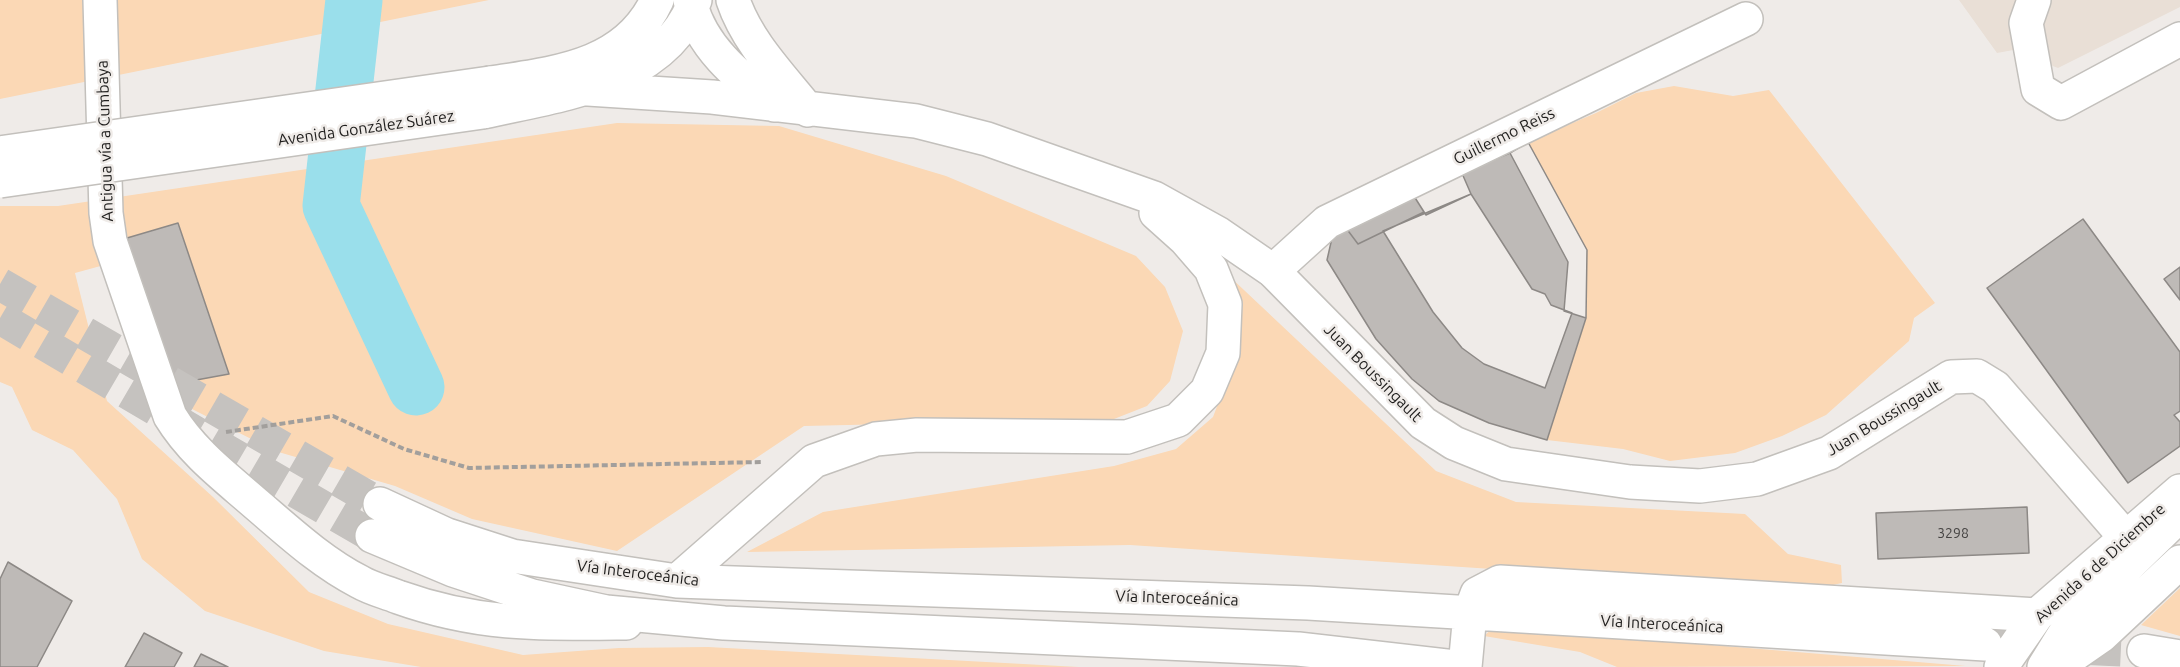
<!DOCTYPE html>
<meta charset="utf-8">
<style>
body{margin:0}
canvas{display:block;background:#efebe8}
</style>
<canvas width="2180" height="667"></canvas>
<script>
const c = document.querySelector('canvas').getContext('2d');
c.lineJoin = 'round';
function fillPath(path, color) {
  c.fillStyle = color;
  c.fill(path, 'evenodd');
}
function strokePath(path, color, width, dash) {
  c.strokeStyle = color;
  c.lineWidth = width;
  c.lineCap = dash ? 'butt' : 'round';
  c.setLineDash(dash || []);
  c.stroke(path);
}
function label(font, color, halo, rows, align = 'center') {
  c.font = font + ' Ubuntu,sans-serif';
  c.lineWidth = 5;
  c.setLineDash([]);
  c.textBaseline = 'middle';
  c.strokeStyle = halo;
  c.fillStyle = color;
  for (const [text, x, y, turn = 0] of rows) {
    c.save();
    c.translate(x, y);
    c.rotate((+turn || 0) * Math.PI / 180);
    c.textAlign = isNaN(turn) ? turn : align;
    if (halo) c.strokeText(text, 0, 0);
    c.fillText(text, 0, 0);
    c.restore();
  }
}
const built = new Path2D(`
 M1959,0H2180V7L2058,68L2045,63L2035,46L1997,53Z`);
const green = new Path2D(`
 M0,0H489L0,99Z
 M1674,86L1733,96L1769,90L1935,303L1914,318L1909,341L1826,415L1782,436L1735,453L1670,461L1623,449L1547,440L1586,318L1587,250L1528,142L1596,113L1636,93Z
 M617,123L779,126L946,176L1136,256L1165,287L1183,331L1170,381L1147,406L1114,419L804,426L617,551L472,519L395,486L275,451L188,407L137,256L75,273L107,401L213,497L309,592L388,624L523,655L619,648L708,647L1079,667H421L324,651L205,611L142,559L117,499L73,450L32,430L12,387L0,382V206H58Z
 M1227,274L1436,471L1516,502L1745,514L1788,554L1841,565L1842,583L1809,590L1130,545L747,552L823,512L1114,466L1176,449L1213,417L1229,375Z
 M2180,588V636L2141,625Z
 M1494,627L1966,666L1617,667L1580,652L1484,636Z`);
const river = new Path2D(`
 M354,0L331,206L416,387`);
const building = new Path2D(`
 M1528,142L1587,250L1586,318L1547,440L1489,423L1439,401L1412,379L1376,339L1327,260L1332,238L1346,228L1358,244L1424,212L1412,193L1510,153Z
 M1528,142L1587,250L1586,318L1564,311L1568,262L1510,153Z
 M1461,171L1471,194L1426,215L1412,193Z
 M1412,193L1424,212L1358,244L1346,228Z
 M1471,194L1532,289L1545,294L1551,305L1572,313L1545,388L1484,364L1462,348L1433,312L1383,231Z
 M2083,219L2180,352V411L2174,415L2180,422V446L2128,483L1987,288Z
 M178,223L229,374L169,385L127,238Z
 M2180,267V300L2164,279Z
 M2027,507L2029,553L1878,559L1876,513Z
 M8,562L72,601L37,667H0V579Z
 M144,633L182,653L174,667H125Z
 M201,654L228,667H194Z`);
const majorTunnel = new Path2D(`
 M0,284L380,504
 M0,318L372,536
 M1990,644L2144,651`);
const path = new Path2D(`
 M226,432L333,416L404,449L469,468L762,462`);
const minor = new Path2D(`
 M100,0L106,213L110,241L170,416C192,452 224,476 255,503C289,532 321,562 360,582C372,589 386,592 398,597C479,626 542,624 626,623
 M2034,0L2026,23L2038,89L2061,103L2180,39
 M1273,271L1327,222L1746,19
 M2044,667L2075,617L2180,515
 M2056,667L2101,636L2180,562`);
const major = new Path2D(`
 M690,0C699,46 740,78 774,105
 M733,0C747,42 781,76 808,110
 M490,83C555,73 626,67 657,0
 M588,89L712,97L916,121L987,139L1154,198L1219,234L1273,271L1423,423L1454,443L1506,464L1630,482L1700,486L1757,479L1829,453L1951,377L1977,376L1995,387L2126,538
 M483,112C557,95 666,84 695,0
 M380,504L447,535L512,556L677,581L1308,603L1985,644
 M372,536L453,570L532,596L606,612L724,623L1298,649L1455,667
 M677,581L814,461L876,439L917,435L1127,437L1178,420L1207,391L1223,353L1225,304L1211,269L1185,239L1156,213
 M2144,651L2180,657
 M1465,667L1470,613L1477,594L1500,582L2037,615
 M2001,667L2037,615L2180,491`);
const majorBridge = new Path2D(`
 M0,153L490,83
 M0,181L483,112`);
const numberNames = [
 ["3298",1953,533]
];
const streetNames = [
 ["Avenida González Suárez",366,128,-8],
 ["Guillermo Reiss",1504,136,-26],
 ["Antigua vía a Cumbaya",105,141,-92],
 ["Juan Boussingault",1373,373,45],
 ["Juan Boussingault",1884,418,-31],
 ["Avenida 6 de Diciembre",2100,563,-42],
 ["Vía Interoceánica",638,573,7],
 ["Vía Interoceánica",1177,598,2],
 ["Vía Interoceánica",1662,624,3]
];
fillPath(built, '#e9dfd6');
fillPath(green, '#fbd8b5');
strokePath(river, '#9adfeb', 57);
fillPath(building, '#bebab7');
strokePath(building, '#8d8986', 1.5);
strokePath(majorTunnel, '#c5c2bf', 33, [33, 16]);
strokePath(minor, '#c3c0bc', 36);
strokePath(major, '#c3c0bc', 36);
strokePath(path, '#a29f9c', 4, [6, 3]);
strokePath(minor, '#fff', 33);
strokePath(major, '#fff', 33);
strokePath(majorBridge, '#c3c0bc', 36, []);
strokePath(majorBridge, '#fff', 33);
label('14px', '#474544', null, numberNames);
label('16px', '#1f1e1d', '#efebe8', streetNames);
</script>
